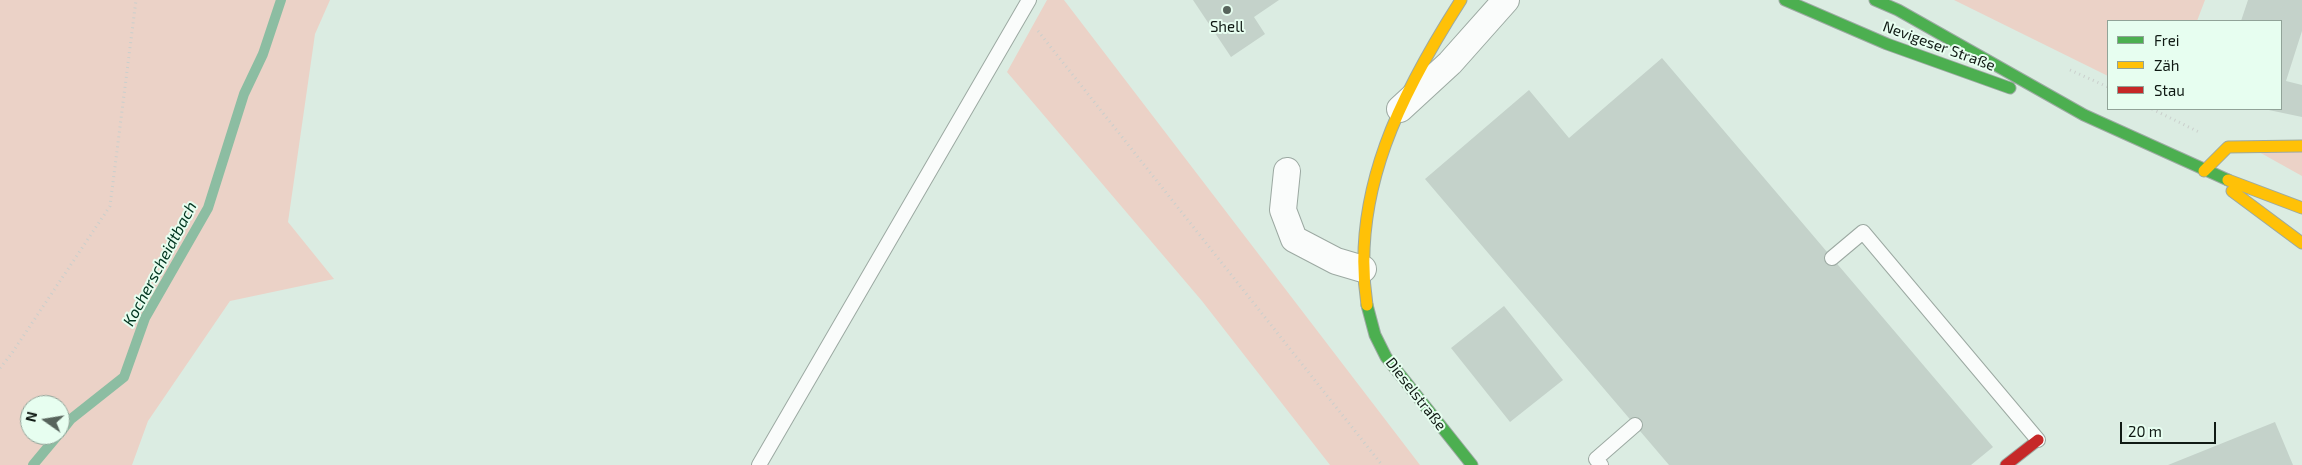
<!DOCTYPE html>
<meta charset="utf-8">
<style>
body{margin:0}
#map{position:relative;width:2302px;height:465px;overflow:hidden;background:#dbece2;font-family:"Exo 2",sans-serif}
canvas{display:block}
.legend{position:absolute;left:2107px;top:20px;width:175px;height:90px;box-sizing:border-box;background:#e7fef0;border:1px solid #91a398;margin:0;padding:6px 9px;list-style:none;font-size:15px;color:#101a14}
.legend li{display:flex;align-items:center;gap:10px;height:25px}
.legend b{width:25px;border:1px solid #91a398}
.north{position:absolute;left:20px;top:395px;width:50px;height:50px;box-sizing:border-box;background:#e7fef0;border:1px solid #91a398;border-radius:50%;rotate:283deg;font-size:14px;font-weight:700;line-height:20px;text-align:center;color:#101a14}
.north::after{content:'';display:block;margin:auto;width:18px;height:22px;background:#57645c;clip-path:polygon(50% 0,100% 100%,50% 72%,0 100%)}
.scale{position:absolute;left:2120px;top:422px;width:96px;height:22px;box-sizing:border-box;border:2px solid #101a14;border-top:0;padding-left:6px;font-size:15px;line-height:18px;white-space:nowrap;color:#101a14;-webkit-text-stroke:4px #e7fef0;paint-order:stroke}
</style>
<div id="map">
<canvas width="2302" height="465"></canvas>
<ul class="legend">
<li><b style="height:6px;background:#4caf50"></b>Frei</li>
<li><b style="height:6px;background:#ffc107"></b>Zäh</li>
<li><b style="height:6px;background:#c62828"></b>Stau</li>
</ul>
<div class="north">N</div>
<div class="scale">20 m</div>
</div>
<script>
const c = document.querySelector('canvas').getContext('2d');
c.lineJoin = 'round';
function fillPath(path, color) {
  c.fillStyle = color;
  c.fill(path, 'evenodd');
}
function strokePath(path, color, width, dash) {
  c.strokeStyle = color;
  c.lineWidth = width;
  c.lineCap = dash ? 'butt' : 'round';
  c.setLineDash(dash || []);
  c.stroke(path);
}
function label(font, color, halo, rows, align = 'center') {
  c.font = font + ' "Exo 2",sans-serif';
  c.lineWidth = 4;
  c.setLineDash([]);
  c.textBaseline = 'middle';
  c.strokeStyle = halo;
  c.fillStyle = color;
  for (const [text, x, y, turn = 0] of rows) {
    c.save();
    c.translate(x, y);
    c.rotate((+turn || 0) * Math.PI / 180);
    c.textAlign = isNaN(turn) ? turn : align;
    if (halo) c.strokeText(text, 0, 0);
    c.fillText(text, 0, 0);
    c.restore();
  }
}
const green = new Path2D(`
 M0,0H330L315,34L288,222L334,279L230,301L148,421L132,465H0ZM30,405H60V435H30Z
 M1047,0H1064L1420,465H1330L1202,301L1007,72Z
 M1954,0H2205L2197,21H2108V76Z
 M2302,150V176L2259,152Z`);
const stream = new Path2D(`
 M60,433L71,419L124,377L145,318L208,208L244,94L263,54L281,0
 M33,465L58,435`);
const building = new Path2D(`
 M1193,0H1279L1254,17L1265,34L1231,57Z
 M2248,0H2302V31L2286,81L2302,85V117L2264,109H2281V21H2241Z
 M1662,58L1993,447L1971,465H1669L1425,179L1529,90L1569,138Z
 M1504,306L1563,380L1510,422L1451,348Z
 M2275,422L2293,465H2168Z`);
const path = new Path2D(`
 M1038,31L1382,465
 M2070,70L2108,87
 M2152,109L2201,133
 M0,368L12,353L110,206L136,0`);
const lane = new Path2D(`
 M1832,258L1863,232L2038,440
 M759,465L1029,0
 M1601,465L1596,459L1635,425`);
const street = new Path2D(`
 M1400,109L1450,63L1506,0
 M1287,171L1283,210L1294,239L1336,261L1363,269`);
const fast = new Path2D(`
 M1785,0L1887,44L2010,88
 M1875,0L1898,10L2084,115L2228,180
 M1367,305L1375,335L1386,357L1472,465`);
const slow = new Path2D(`
 M2204,171L2228,147L2302,146
 M2228,180L2302,208
 M2232,191L2302,243
 M1367,305C1350,192 1402,92 1461,0`);
const jam = new Path2D(`
 M2006,465L2038,440`);
const markers = [
 [1227,10,5,"#57645c"]
];
const poiNames = [
 ["Shell",1227,27]
];
const streetNames = [
 ["Nevigeser Straße",1939,46,20],
 ["Dieselstraße",1416,394,52]
];
const waterNames = [
 ["Kocherscheidtbach",160,264,-62]
];
fillPath(green, '#ebd2c7');
strokePath(stream, '#8cbda2', 10);
fillPath(building, '#c4d2ca');
strokePath(lane, '#9ca9a2', 16);
strokePath(street, '#9ca9a2', 28);
strokePath(fast, '#9ca9a2', 13);
strokePath(slow, '#9ca9a2', 13);
strokePath(jam, '#9ca9a2', 13);
strokePath(path, '#cacfcc', 3, [1, 4]);
strokePath(lane, '#fafcfb', 14);
strokePath(street, '#fafcfb', 26);
strokePath(fast, '#4caf50', 11);
strokePath(slow, '#ffc107', 11);
strokePath(jam, '#c62828', 11);
for (const [x, y, r, color] of markers) {
  const dot = new Path2D();
  dot.arc(x, y, r, 0, 2 * Math.PI);
  c.fillStyle = color;
  c.fill(dot);
  strokePath(dot, '#e7fef0', 2);
}
label('15px', '#101a14', '#e7fef0', poiNames);
label('15px', '#101a14', '#e7fef0', streetNames);
label('italic 16px', '#00351f', '#e7fef0', waterNames);
</script>
